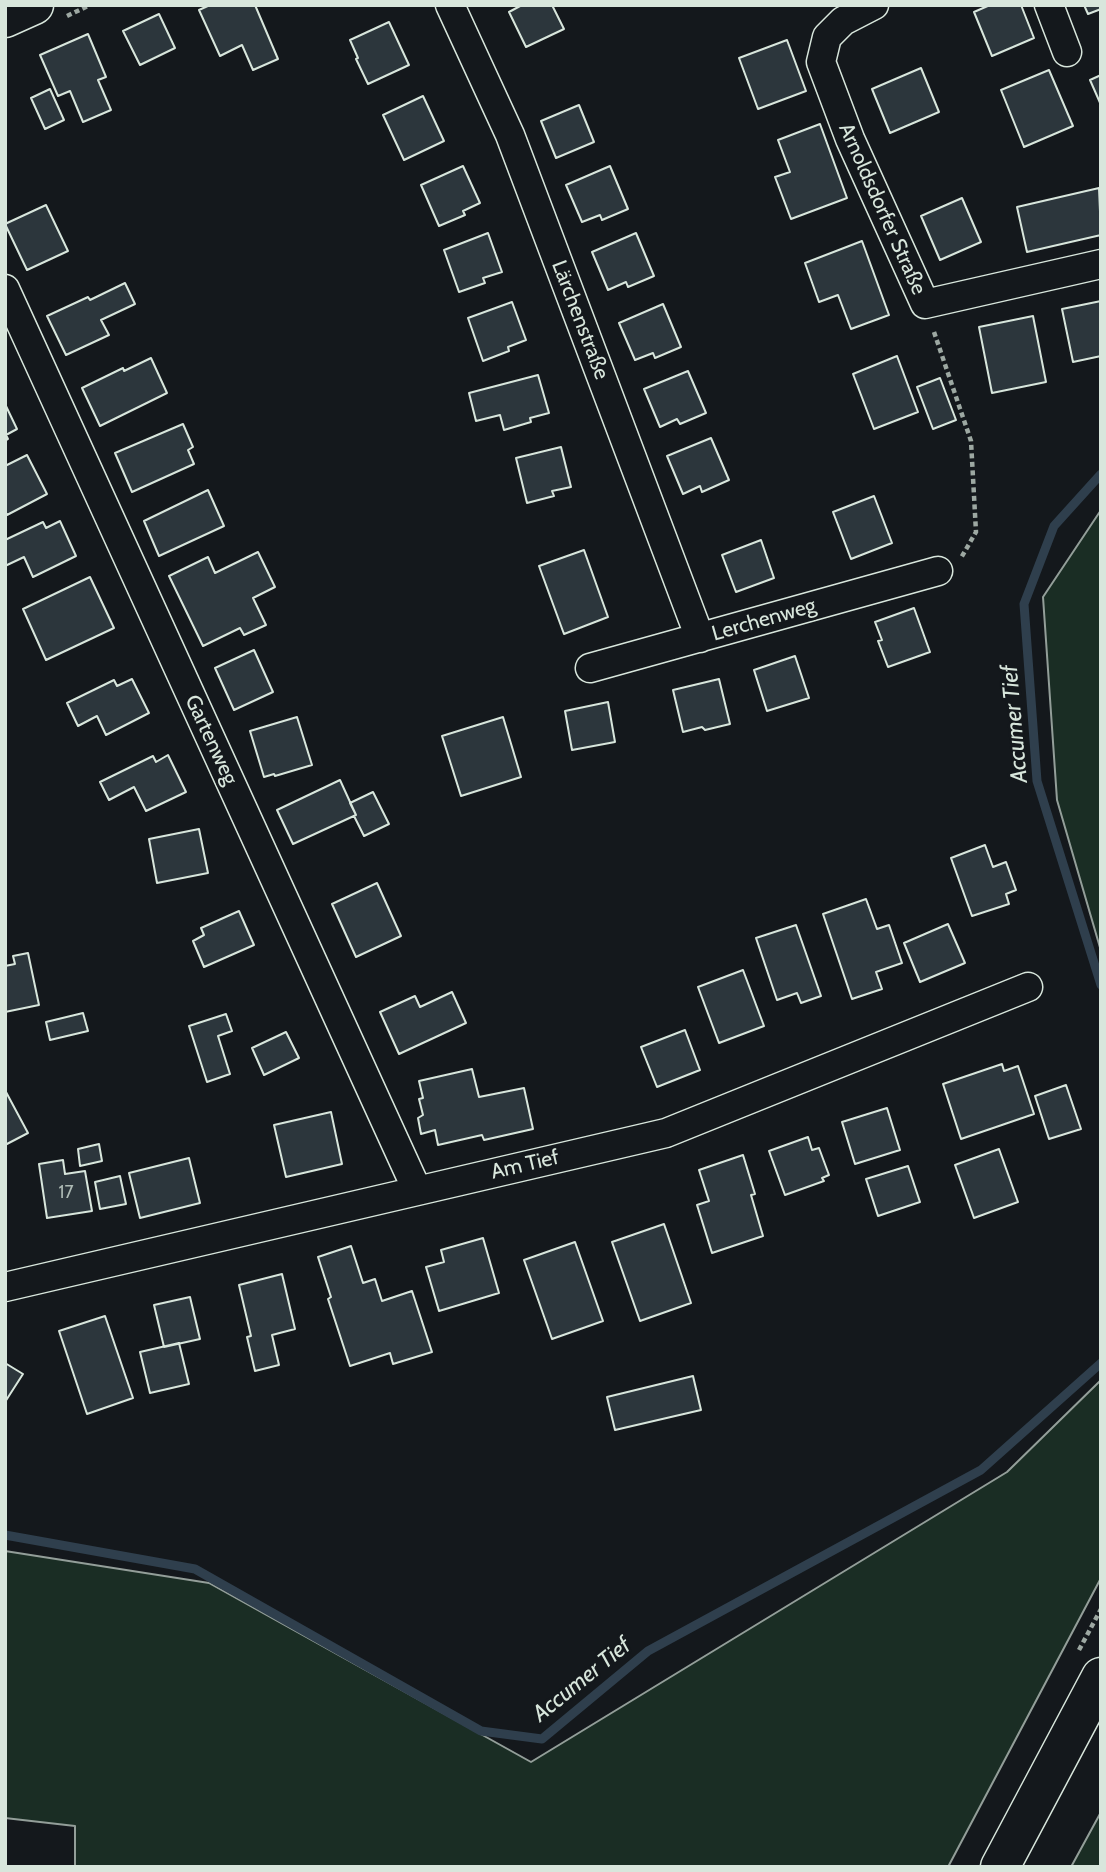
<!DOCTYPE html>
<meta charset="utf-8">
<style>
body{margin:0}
#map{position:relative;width:1106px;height:1872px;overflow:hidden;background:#14181c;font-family:Cabin,sans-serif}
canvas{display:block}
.frame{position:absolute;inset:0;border:7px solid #d8e6dc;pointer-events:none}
</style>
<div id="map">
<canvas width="1106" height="1872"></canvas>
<div class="frame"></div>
</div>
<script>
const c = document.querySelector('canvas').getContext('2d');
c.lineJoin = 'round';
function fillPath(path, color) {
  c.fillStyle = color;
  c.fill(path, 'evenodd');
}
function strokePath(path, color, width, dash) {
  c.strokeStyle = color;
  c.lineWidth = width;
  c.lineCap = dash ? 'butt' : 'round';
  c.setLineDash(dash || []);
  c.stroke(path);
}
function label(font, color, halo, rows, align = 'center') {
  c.font = font + ' Cabin,sans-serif';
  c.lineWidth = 5;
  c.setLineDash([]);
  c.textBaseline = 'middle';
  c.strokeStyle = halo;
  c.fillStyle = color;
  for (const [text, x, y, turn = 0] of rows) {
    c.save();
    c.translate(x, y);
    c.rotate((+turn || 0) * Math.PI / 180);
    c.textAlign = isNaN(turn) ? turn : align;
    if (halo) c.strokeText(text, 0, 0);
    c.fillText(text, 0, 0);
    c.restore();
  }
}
const green = new Path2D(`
 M1101,510V951L1057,800L1043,597Z
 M1101,1380V1578L948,1867H75V1826L5,1818V1551L209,1583L531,1762L1007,1472Z
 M1101,1812V1867H1071Z`);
const stream = new Path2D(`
 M1101,474L1054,526L1024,604L1037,781L1101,985
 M5,1535L195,1569L481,1731L542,1739L648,1651L981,1470L1101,1363`);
const building = new Path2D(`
 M210,5H255L278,59L253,70L242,45L220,56L199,10Z
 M522,5H552L564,29L526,47L509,12Z
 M990,5H1021L1034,38L992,56L974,12Z
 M1084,5H1101V9L1088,14Z
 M159,14L175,48L140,65L123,31Z
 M389,22L409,65L368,84L356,59L358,58L350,40Z
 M88,34L106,77L98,80L111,110L83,122L70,91L58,96L40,55Z
 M787,40L806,91L758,109L739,58Z
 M921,68L939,112L890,133L872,89Z
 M1049,70L1073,126L1024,147L1001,90Z
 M1101,75V105L1090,80Z
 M50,89L64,120L45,129L31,98Z
 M423,96L444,141L404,160L383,115Z
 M579,105L594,142L556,158L541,121Z
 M820,124L847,198L791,219L775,177L790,172L778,140Z
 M463,166L480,203L463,211L465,215L439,226L421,185Z
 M610,166L628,209L602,220L600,215L582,222L566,185Z
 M1099,188L1101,235L1027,252L1017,207Z
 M962,198L981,242L940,260L921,216Z
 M46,205L68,251L27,270L5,224Z
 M488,233L502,272L483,278L485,283L459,292L444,250Z
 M636,233L654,276L628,287L626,282L608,290L592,252Z
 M862,241L889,315L851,329L838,295L819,302L805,263Z
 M125,283L135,304L101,320L109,335L66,355L47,316L88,297L90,300Z
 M1101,301V356L1073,362L1062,309Z
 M512,302L526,340L508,347L509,351L483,361L468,318Z
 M663,304L681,347L655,358L653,353L635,360L619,323Z
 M1033,316L1046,382L992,393L979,327Z
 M897,356L918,412L874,429L853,374Z
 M151,358L167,393L100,426L82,388L123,368L124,371Z
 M688,371L706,413L680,424L677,419L660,427L644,389Z
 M538,375L549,413L530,418L531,422L504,430L500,415L476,421L469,393Z
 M940,378L956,420L933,429L917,387Z
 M5,404L17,429L6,435L8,439L5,441Z
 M183,424L193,447L188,450L194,464L132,492L115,453Z
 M711,438L729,480L702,492L700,486L683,494L667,456Z
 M561,447L571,487L552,491L554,496L527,503L516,458Z
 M27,455L47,494L7,515L5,511V466Z
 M208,490L224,526L159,556L144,521Z
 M874,496L892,543L851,559L833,512Z
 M60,521L76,556L33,577L24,557L5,566V540L43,522L46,528Z
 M761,540L774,578L736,592L722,555Z
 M584,550L608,617L564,634L539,566Z
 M258,552L275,587L253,598L266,625L244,635L240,628L203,646L169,576L208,557L215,573Z
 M90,577L114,628L46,660L23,609Z
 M914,608L930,652L888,667L878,641L882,640L875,622Z
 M254,650L273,692L234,710L215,668Z
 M795,656L809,698L767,711L754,670Z
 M132,679L149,713L106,735L97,716L78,726L67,703L114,680L117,686Z
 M719,679L730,724L705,730L702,727L683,732L673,690Z
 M608,702L615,742L572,750L565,711Z
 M297,717L312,765L275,776L274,774L264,777L250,731Z
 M503,717L521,777L461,796L442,736Z
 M168,755L186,792L146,811L134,787L109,800L100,782L153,756L156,762Z
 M340,780L356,815L293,844L277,810Z
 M373,792L389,824L364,836L354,816L356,815L350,803Z
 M199,829L208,873L157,883L149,839Z
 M985,845L993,867L1006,862L1016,890L1006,894L1009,904L972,916L951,858Z
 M377,883L401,936L356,957L332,904Z
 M866,899L877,929L889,925L902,963L876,972L882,989L852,999L823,914Z
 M239,911L254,945L204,967L193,941L204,935L201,928Z
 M948,924L965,963L920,982L904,943Z
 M796,925L821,996L801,1003L797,993L777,1000L756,938Z
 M28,953L39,1005L5,1012V966L15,964L13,956Z
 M743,970L764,1026L719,1043L698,987Z
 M452,992L466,1023L399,1054L380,1012L415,996L420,1007Z
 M83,1013L88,1031L50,1040L46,1022Z
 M226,1014L232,1031L218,1036L230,1074L207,1082L189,1026Z
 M685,1030L700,1070L657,1087L641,1047Z
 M286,1032L299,1058L264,1075L252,1048Z
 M1002,1064L1004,1071L1018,1066L1034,1114L961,1139L943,1084Z
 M472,1069L479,1097L524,1088L533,1129L484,1140L482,1135L438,1145L435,1130L421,1134L418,1118L423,1115L419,1099L423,1098L419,1081Z
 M1066,1085L1081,1129L1049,1139L1035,1096Z
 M5,1092H6L28,1133L5,1145Z
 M887,1108L900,1150L855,1164L842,1122Z
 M331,1112L342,1164L286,1177L274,1125Z
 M808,1137L812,1150L819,1148L829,1175L822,1178L824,1181L785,1195L769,1151Z
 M99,1144L102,1161L80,1166L78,1149Z
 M999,1149L1018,1202L974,1218L955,1165Z
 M743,1155L755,1194L751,1195L763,1236L712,1253L697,1205L709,1201L699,1170Z
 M189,1158L200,1203L140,1218L129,1173Z
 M63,1160L65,1174L85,1171L92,1211L47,1218L39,1164Z
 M908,1166L920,1202L878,1216L866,1179Z
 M120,1176L126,1204L100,1209L95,1182Z
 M664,1224L691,1303L640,1321L612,1242Z
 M483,1238L499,1293L439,1311L426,1267L444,1262L441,1250Z
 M575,1242L603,1321L552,1339L524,1260Z
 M351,1246L363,1283L375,1279L382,1301L412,1291L432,1352L393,1364L390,1353L350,1366L328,1299L331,1297L318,1257Z
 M282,1274L295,1329L272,1335L279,1365L255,1371L247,1337L251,1336L239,1285Z
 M190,1297L200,1339L164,1347L154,1305Z
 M105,1316L133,1398L87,1414L59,1331Z
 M179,1343L189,1384L150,1393L140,1352Z
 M5,1363L23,1374L5,1402Z
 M693,1376L701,1410L615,1430L607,1397Z`);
const path = new Path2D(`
 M67,16L90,5
 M934,332L971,441L976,532L961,558
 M1079,1650L1101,1609`);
const street = new Path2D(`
 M450,5L510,135L700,638
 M874,5L843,21L827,37L821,62L850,139L925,304L1101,264
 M1049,5L1067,52
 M5,289L417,1190
 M590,668L938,571
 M5,1287L666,1133L1028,987`);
const secondary = new Path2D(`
 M5,18L34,5`);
const primary = new Path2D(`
 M1000,1867L1101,1677`);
const numberNames = [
 ["17",66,1193]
];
const streetNames = [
 ["Arnoldsdorfer Straße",882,209,66],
 ["Lärchenstraße",580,320,69],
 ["Lerchenweg",764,620,-16],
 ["Gartenweg",211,740,65],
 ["Am Tief",525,1165,-13]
];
const waterNames = [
 ["Accumer Tief",1015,724,-95],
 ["Accumer Tief",582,1680,-39]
];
fillPath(green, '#1a2d24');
strokePath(green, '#939e99', 2);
strokePath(stream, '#2f3f4d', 9);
fillPath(building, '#2c363c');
strokePath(building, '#d8e6dc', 2);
strokePath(street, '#d8e6dc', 31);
strokePath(secondary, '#d8e6dc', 41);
strokePath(primary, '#d8e6dc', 41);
strokePath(path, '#9da8a2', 4.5, [5, 3.5]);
strokePath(street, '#14181c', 28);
strokePath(secondary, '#14181c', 38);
strokePath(primary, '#14181c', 38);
label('18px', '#adbab4', null, numberNames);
label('21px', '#d8e6dc', '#14181c', streetNames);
label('italic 23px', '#d8e6dc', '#14181c', waterNames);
</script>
